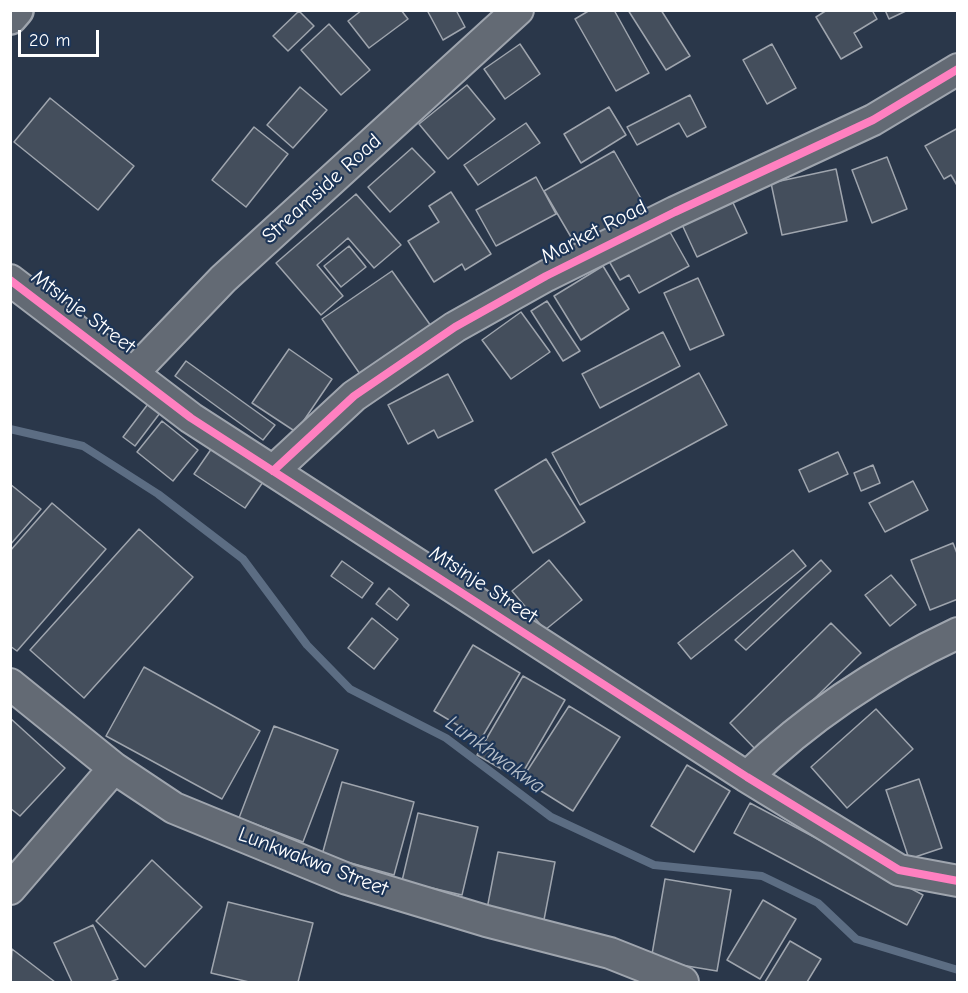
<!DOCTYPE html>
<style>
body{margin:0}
#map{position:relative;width:968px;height:993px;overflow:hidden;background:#2a374a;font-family:"Comic Neue",sans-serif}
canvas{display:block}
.frame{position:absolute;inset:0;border:12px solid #fff;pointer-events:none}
.scale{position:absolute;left:18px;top:30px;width:81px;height:27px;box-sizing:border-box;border:3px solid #fff;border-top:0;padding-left:8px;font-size:18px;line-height:21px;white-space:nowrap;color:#fff;-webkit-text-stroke:4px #1d3557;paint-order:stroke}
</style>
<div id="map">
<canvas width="968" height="993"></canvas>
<div class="frame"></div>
<div class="scale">20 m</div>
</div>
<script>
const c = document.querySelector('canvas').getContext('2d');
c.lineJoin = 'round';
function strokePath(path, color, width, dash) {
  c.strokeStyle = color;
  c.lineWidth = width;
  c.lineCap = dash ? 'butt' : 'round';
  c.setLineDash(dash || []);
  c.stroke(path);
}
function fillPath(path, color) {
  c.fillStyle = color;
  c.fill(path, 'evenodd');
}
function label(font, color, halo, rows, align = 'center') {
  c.font = font + ' "Comic Neue",sans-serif';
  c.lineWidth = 4.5;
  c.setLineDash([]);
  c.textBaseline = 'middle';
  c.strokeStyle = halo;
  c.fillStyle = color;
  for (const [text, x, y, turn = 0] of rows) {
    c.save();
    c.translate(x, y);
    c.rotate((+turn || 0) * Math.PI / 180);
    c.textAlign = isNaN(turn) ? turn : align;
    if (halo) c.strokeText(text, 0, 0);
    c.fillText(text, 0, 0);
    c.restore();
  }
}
const stream = new Path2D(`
 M10,429L83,446L158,494L243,559L307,645L350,689L446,738L551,817L654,865L762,876L818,903L856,939L958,970`);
const building = new Path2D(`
 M362,10H401L408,19L369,48L348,21Z
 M427,10H456L465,27L443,40Z
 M590,10H614L649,73L616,91L575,19Z
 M628,10H661L690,56L666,70Z
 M827,10H872L877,19L854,33L862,47L841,59L816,17Z
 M885,10H908L889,19Z
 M299,11L314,26L288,51L273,36Z
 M329,24L370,70L341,95L301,50Z
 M520,44L540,74L505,99L484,69Z
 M772,44L796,88L767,104L743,60Z
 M467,85L495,119L448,159L419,124Z
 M300,87L327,110L293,148L267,125Z
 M690,95L706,127L687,137L679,123L637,145L627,127Z
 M50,98L134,166L98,210L14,142Z
 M609,107L626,135L581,163L564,134Z
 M526,123L540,143L478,185L464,165Z
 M254,127L288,154L246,207L212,180Z
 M958,128V187L951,175L944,179L925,146Z
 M412,148L435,172L390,212L368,187Z
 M614,151L647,209L578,249L544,191Z
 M887,157L907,209L872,223L852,170Z
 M836,169L847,221L782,235L771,183Z
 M536,177L556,214L496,246L476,210Z
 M451,192L491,254L465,270L462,264L434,282L408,241L439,222L429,206Z
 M356,194L401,245L374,268L348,238L317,265L343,296L321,315L276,263Z
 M729,194L747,233L697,257L679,218Z
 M666,225L689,266L639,293L629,275L620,280L606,256Z
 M349,246L366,267L341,287L324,266Z
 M603,266L629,309L581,340L554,296Z
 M392,271L431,326L360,374L322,319Z
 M698,278L724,335L690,350L664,293Z
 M547,301L580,351L563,361L531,311Z
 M521,312L550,352L511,379L482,340Z
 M663,332L680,366L600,408L582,374Z
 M289,349L332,379L296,432L252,403Z
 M186,361L275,425L263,440L175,376Z
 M699,373L727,425L580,505L552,453Z
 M448,374L473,421L438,438L434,430L408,444L388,405Z
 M148,404L160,413L135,446L123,437Z
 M162,421L198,450L173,481L137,452Z
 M212,448L263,482L245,508L194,474Z
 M838,452L848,474L809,492L799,470Z
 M546,459L585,522L533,553L495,490Z
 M873,465L880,483L861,491L854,473Z
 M913,481L928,510L885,532L869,503Z
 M10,484L41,509L10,545Z
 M52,503L106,549L17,651L10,646V551Z
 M139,529L193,577L84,698L30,650Z
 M953,543L958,556V599L930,610L911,560Z
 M793,550L806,566L691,659L678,643Z
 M549,560L582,600L545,630L512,591Z
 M821,560L831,571L746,650L735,640Z
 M342,561L373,583L362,598L331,576Z
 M891,575L916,605L890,626L865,595Z
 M389,588L409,605L397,620L376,604Z
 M372,618L398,639L374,669L348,648Z
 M831,623L861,653L759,753L730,723Z
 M473,645L520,673L481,739L434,711Z
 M144,667L260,731L222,799L106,736Z
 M523,676L565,700L519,779L477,755Z
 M569,706L620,737L573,811L522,779Z
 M876,709L913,749L847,808L811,767Z
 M10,718L65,768L20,816L10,808Z
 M274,726L338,750L303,842L239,818Z
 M687,765L730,791L694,852L651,826Z
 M919,779L942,848L909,859L886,790Z
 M342,782L414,802L394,875L322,855Z
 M750,803L923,895L907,925L734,833Z
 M418,813L478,827L462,895L402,881Z
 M498,852L555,862L543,925L486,914Z
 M152,860L202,907L145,967L96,921Z
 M665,879L731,890L717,971L651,960Z
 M763,900L796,919L760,979L727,960Z
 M228,902L313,923L298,982H249L211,973Z
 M93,925L118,979L110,982H72L54,943Z
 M790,941L821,959L807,982H765Z
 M12,949L55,982H10Z`);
const minor = new Path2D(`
 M10,280L191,418L747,777L899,870L958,881
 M133,373L223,279L518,10
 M273,471L354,396L455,327L546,276L675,212L873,120L958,69
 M10,684L114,768L174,808L347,879L486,921L610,953L683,982
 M747,777C809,716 879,670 958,633
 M10,889L114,768`);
const tertiary = new Path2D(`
 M10,17L16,10`);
const cycleway = new Path2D(`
 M10,280L191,418L747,777L899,870L958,881
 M273,471L354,396L455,327L546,276L675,212L873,120L958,69`);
const streetNames = [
 ["Streamside Road",322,189,-42],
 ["Market Road",594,232,-27],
 ["Mtsinje Street",83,312,37],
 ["Mtsinje Street",483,585,33],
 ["Lunkwakwa Street",313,862,21]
];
const waterNames = [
 ["Lunkhwakwa",495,755,36]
];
strokePath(stream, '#5c6d83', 8);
fillPath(building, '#444e5c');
strokePath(building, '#9fa5ae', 1.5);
strokePath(minor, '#9fa5ae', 34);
strokePath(tertiary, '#9fa5ae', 38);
strokePath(minor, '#636a74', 30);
strokePath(tertiary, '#636a74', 33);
strokePath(cycleway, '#ff80c0', 8);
label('21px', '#fff', '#1d3557', streetNames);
label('italic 22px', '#b8c0ca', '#1d3557', waterNames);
</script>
